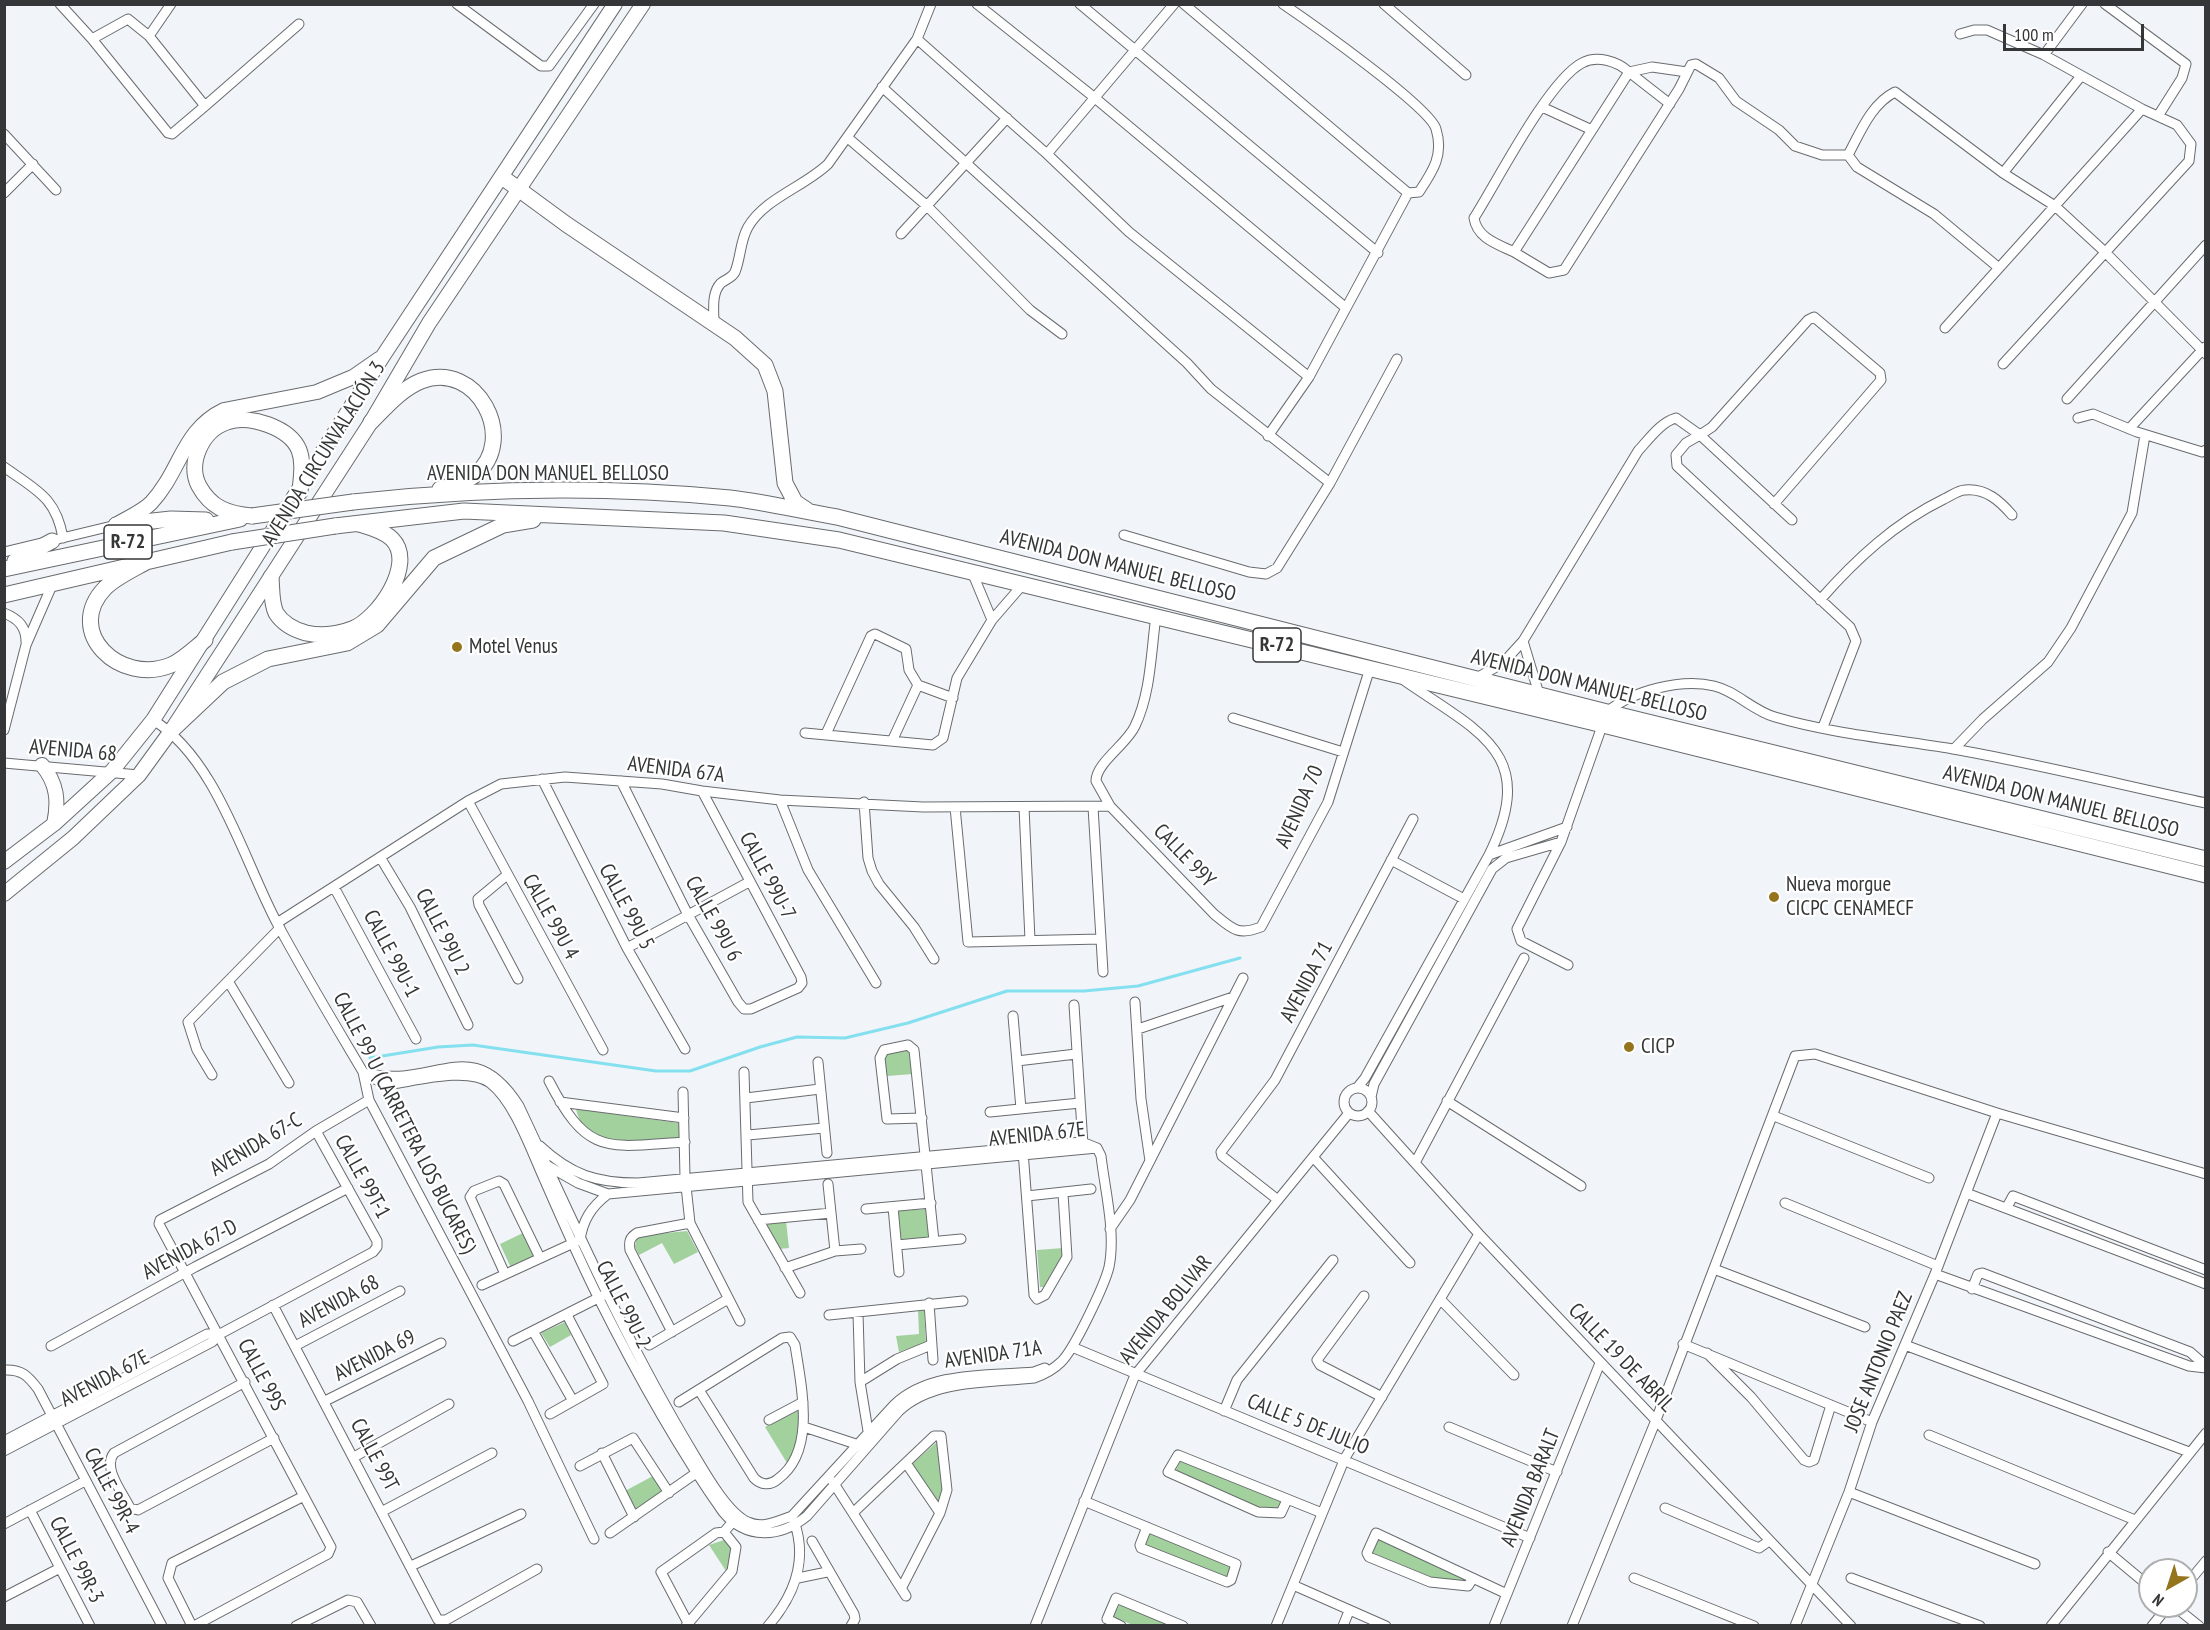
<!DOCTYPE html>
<meta charset="utf-8">
<style>
body{margin:0}
#map{position:relative;width:2210px;height:1630px;overflow:hidden;background:#f1f4f8;font-family:"PT Sans Narrow",sans-serif}
canvas{display:block}
.frame{position:absolute;inset:0;border:6px solid #353637;pointer-events:none}
.north{position:absolute;left:2138px;top:1558px;width:60px;height:60px;box-sizing:border-box;background:#fff;border:2px solid #aeafaf;border-radius:50%;rotate:219deg;font-size:16px;font-weight:700;line-height:24px;text-align:center;color:#353637}
.north::after{content:'';display:block;margin:auto;width:21px;height:27px;background:#94741c;clip-path:polygon(50% 0,100% 100%,50% 72%,0 100%)}
.scale{position:absolute;left:2003px;top:24px;width:141px;height:27px;box-sizing:border-box;border:3px solid #353637;border-top:0;padding-left:8px;font-size:18px;line-height:21px;white-space:nowrap;color:#353637;-webkit-text-stroke:4px #fff;paint-order:stroke}
</style>
<div id="map">
<canvas width="2210" height="1630"></canvas>
<div class="frame"></div>
<div class="north">N</div>
<div class="scale">100 m</div>
</div>
<script>
const c = document.querySelector('canvas').getContext('2d');
c.lineJoin = 'round';
function fillPath(path, color) {
  c.fillStyle = color;
  c.fill(path, 'evenodd');
}
function strokePath(path, color, width, dash) {
  c.strokeStyle = color;
  c.lineWidth = width;
  c.lineCap = dash ? 'butt' : 'round';
  c.setLineDash(dash || []);
  c.stroke(path);
}
function label(font, color, halo, rows, align = 'center') {
  c.font = font + ' "PT Sans Narrow",sans-serif';
  c.lineWidth = 4.5;
  c.setLineDash([]);
  c.textBaseline = 'middle';
  c.strokeStyle = halo;
  c.fillStyle = color;
  for (const [text, x, y, turn = 0] of rows) {
    c.save();
    c.translate(x, y);
    c.rotate((+turn || 0) * Math.PI / 180);
    c.textAlign = isNaN(turn) ? turn : align;
    if (halo) c.strokeText(text, 0, 0);
    c.fillText(text, 0, 0);
    c.restore();
  }
}
const green = new Path2D(`
 M908,1049L913,1074L887,1076L883,1054Z
 M576,1109L679,1123V1138C646,1140 585,1153 576,1109Z
 M927,1209L929,1238L901,1240L898,1211Z
 M786,1221L789,1248L779,1249L764,1223Z
 M687,1231L698,1252L674,1264L662,1243L639,1255L635,1247L637,1236Z
 M523,1233L535,1257L511,1268L500,1244Z
 M1063,1248L1062,1264L1045,1287H1040L1037,1250Z
 M918,1310H924L926,1342L899,1352L896,1336L919,1334Z
 M565,1322L571,1335L550,1347L541,1333Z
 M801,1407C804,1425 799,1449 787,1463L765,1427Z
 M939,1440L943,1489L937,1503L910,1466Z
 M1181,1460L1282,1502L1278,1511H1262L1174,1474Z
 M653,1476L663,1491L635,1509L625,1491Z
 M1150,1532L1232,1567L1228,1578L1144,1545Z
 M1378,1538L1466,1578L1465,1582L1434,1578L1373,1553Z
 M727,1539C733,1549 733,1561 726,1571L709,1545Z
 M1120,1604L1171,1625H1133L1113,1617Z`);
const stream = new Path2D(`
 M370,1058L438,1047L473,1045L656,1071H690L760,1047L797,1037L845,1038L908,1023L1007,991H1084L1138,986L1240,958`);
const street = new Path2D(`
 M60,4L92,39L168,133L172,134L205,106L149,36L171,4
 M457,4L541,66H549L594,4
 M977,4L1095,98L1346,308
 M1080,4L1378,253
 M1184,4L1408,193L1309,377L1268,436
 M1283,4C1308,21 1430,107 1436,129C1444,155 1433,171 1419,192L1408,193
 M1384,4L1466,75
 M2105,4L2186,64L2182,78L2158,116
 M92,39L128,19L149,36
 M917,39L1047,154L1129,232L1309,377
 M2044,55L2082,4
 M882,87L1187,363L1211,389L1330,483
 M1670,104L1629,72C1617,61 1597,55 1582,63C1548,81 1497,182 1474,218C1477,238 1497,244 1514,252L1629,72L1652,67L1687,72
 M205,106L299,24
 M1542,107L1592,130
 M4,134L56,190
 M848,138L926,205L1030,310L1062,334
 M1047,154L1174,4
 M1848,155C1860,133 1871,104 1895,92L2003,173L2055,206L2105,252L2206,354
 M1848,155L1857,167L1934,214L1999,268
 M2003,173L2081,76
 M4,193L33,164
 M901,234L1007,118
 M1514,252L1549,273L1564,270L1679,89L1691,65L1696,64L1719,78L1736,101L1779,130L1795,146L1822,155H1848
 M714,323C714,311 711,293 721,283C726,279 732,278 735,272C741,257 740,241 748,227C765,198 804,187 828,164L917,39L931,4
 M1945,328L2142,109L2044,55L1987,30H1974L1960,34
 M2003,364L2189,161L2191,144L2177,125L2142,109
 M2067,399L2206,245
 M2078,418L2093,414L2137,432L2202,452L2206,450
 M2129,429L2205,347
 M4,467C36,490 56,497 63,538
 M1792,520L1700,435L1686,443L1676,455L1677,466L1850,627L1856,641L1823,727
 M1124,535L1249,572L1266,574L1277,568L1330,483L1397,359
 M4,552L116,525
 M972,572L992,620
 M1820,600C1856,559 1895,523 1944,499C1951,496 1958,490 1965,490C1986,488 2000,501 2012,515
 M4,613C19,619 26,627 26,642
 M1156,616C1151,651 1151,693 1135,726C1127,744 1096,763 1096,781L1110,806L1214,914C1232,929 1238,936 1261,927L1328,802L1370,668
 M1523,641L1539,694
 M1475,679L1503,663L1523,641L1638,451C1649,439 1661,422 1676,418L1700,435L1712,427L1808,320L1814,317L1880,373L1881,380L1774,504
 M1233,718L1343,752
 M153,720C217,759 244,862 278,925C305,975 334,1023 363,1072L369,1100L528,1401L594,1539
 M4,730L26,645L53,583
 M805,733L933,745L943,738L957,678L992,620L1024,583
 M826,734L871,636L875,634L906,649L909,670L918,685L953,698
 M893,739L918,685
 M1954,749L1983,719L2048,662L2071,628L2132,513L2145,435
 M4,763L139,775
 M542,779L627,948L685,1049
 M621,781L687,913L738,1002L744,1009H751L798,988L802,983L801,977L702,791
 M780,800L808,870L876,983
 M468,801L603,1050
 M864,802L868,858L872,871L879,884L914,927L934,959
 M955,807L968,942L1101,939
 M1024,807L1030,940
 M1093,807L1103,972
 M1489,855L1567,827
 M380,857L410,907L468,1025
 M1391,860L1464,899
 M507,875L478,899L479,905L518,979
 M334,887L416,1039
 M277,923L468,801L501,784L565,777L662,784L702,791L780,800L923,807L1110,806
 M627,948L749,882
 M1568,965L1521,941L1517,929L1561,842L1607,712C1632,691 1681,678 1714,686C1736,691 1753,711 1775,717C1833,734 1893,739 1953,749C2038,764 2122,785 2206,803
 M228,981L289,1083
 M1135,1002L1141,1099L1150,1161
 M1074,1005L1083,1145
 M1013,1016L1021,1109
 M1138,1029L1233,997
 M1017,1061L1076,1054
 M818,1062L827,1153
 M363,1072L382,1083L393,1084C419,1080 469,1067 490,1083C515,1102 532,1153 545,1181C562,1220 579,1259 598,1297C635,1371 675,1444 723,1512C746,1540 780,1538 807,1516L899,1411C933,1379 990,1383 1034,1378C1045,1374 1053,1370 1061,1362C1074,1350 1105,1284 1109,1267C1116,1232 1105,1191 1101,1156L1097,1148
 M744,1072L748,1202L800,1293
 M371,1074C435,1088 472,1032 519,1106C574,1223 625,1340 692,1451C704,1471 727,1513 748,1522C762,1529 778,1521 792,1516L894,1405C929,1371 988,1376 1034,1372L1045,1368
 M212,1075L197,1050L188,1022L280,928
 M549,1081C588,1157 607,1147 685,1142
 M1357,1088L1365,1078L1489,855C1539,753 1480,733 1405,681
 M1344 1102a14 14 0 1 1 28 0a14 14 0 1 1-28 0Z
 M683,1092L685,1177L690,1223L740,1321
 M1371,1097L1374,1084L1492,869L1506,858L1561,842
 M746,1098L820,1089
 M1447,1101L1581,1186
 M560,1102L684,1118
 M1368,1111L1479,1234L1851,1626
 M990,1112L1080,1103
 M1774,1116L1929,1178
 M922,1118L887,1119L880,1058L884,1050L908,1045L914,1050L934,1241
 M748,1135L824,1128
 M540,1146C571,1175 597,1183 638,1183L1082,1142L1097,1148
 M1023,1151L1034,1295L1037,1299L1045,1295L1067,1257L1063,1193
 M1313,1157L1410,1263
 M1415,1163L1524,958
 M548,1166L578,1183L608,1194L1097,1148
 M828,1184L835,1251
 M1966,1193L2206,1284
 M1027,1196L1091,1189
 M1278,1200L1222,1156L1221,1152L1275,1080L1413,819
 M1785,1203L1938,1266
 M893,1207L899,1272
 M2007,1207L2013,1196L2206,1270
 M866,1209L931,1203
 M758,1220L831,1213
 M1110,1229L1130,1200L1243,978
 M897,1245L961,1239
 M785,1268L835,1251L861,1249
 M1714,1269L1865,1327
 M505,1274L470,1197L474,1191L499,1181L504,1184L540,1258
 M1935,1274L2189,1366L2206,1368
 M482,1285L580,1240C583,1220 591,1207 608,1194
 M1972,1289L1978,1274L1982,1273L2190,1352L2206,1366
 M1364,1296L1317,1360L1320,1365L1382,1397
 M1440,1299L1514,1375
 M929,1303L933,1360
 M273,1305L438,1620H446L537,1569
 M858,1313L860,1382L869,1437
 M829,1315L963,1301
 M533,1331L573,1401
 M672,1332L630,1250C629,1242 629,1238 637,1233L690,1223
 M513,1341L602,1296
 M1683,1344L1872,1422
 M649,1345L728,1299
 M1905,1345L2189,1452
 M51,1346L195,1267L348,1188
 M295,1346L400,1291
 M1072,1347L1530,1538
 M1707,1353L1751,1397L1804,1460L1809,1462L1814,1460L1831,1405
 M4,1370C22,1369 28,1376 38,1389L162,1626
 M245,1382L114,1453C102,1468 123,1493 130,1508L138,1510L274,1438
 M860,1382L897,1359L931,1345
 M325,1401L441,1343
 M679,1402L782,1338L790,1337L795,1345C801,1385 817,1451 778,1479C770,1486 761,1485 754,1478L699,1390
 M1224,1411L1237,1380L1333,1260
 M550,1414L603,1384L567,1315
 M769,1420L803,1402
 M804,1427L862,1446
 M1449,1427L1557,1472
 M1929,1435L2135,1520
 M4,1441L207,1334H220
 M4,1451L212,1342L220,1334L373,1252L377,1247V1241L316,1131
 M602,1453L634,1517
 M354,1457L449,1404
 M906,1463L940,1513
 M580,1466L633,1438L669,1493
 M833,1482L906,1596
 M1849,1492L2035,1564
 M1287,1500L1281,1513L1258,1512L1168,1472L1178,1455L1322,1513
 M1084,1501L1236,1564L1231,1580L1227,1582L1141,1548L1140,1545L1147,1527
 M1665,1508L1759,1548L1769,1541
 M30,1510L90,1626
 M383,1511L492,1453
 M854,1512L934,1436H941L947,1490L940,1513L902,1587
 M4,1524L85,1481
 M610,1533L699,1471
 M812,1541L854,1614L855,1619L851,1626
 M2108,1552L2150,1587
 M411,1566L521,1514
 M798,1578L827,1572
 M1473,1578L1468,1586L1430,1582L1369,1557L1367,1553L1376,1533L1507,1594
 M1634,1578L1754,1626
 M1851,1578L1980,1626
 M1293,1585L1386,1626
 M2186,1585L2206,1561
 M4,1597L60,1568
 M2174,1606L2199,1626
 M688,1623L661,1572L716,1533L724,1532
 M192,1626L168,1578L172,1563L304,1496
 M194,1626L328,1554L331,1547L159,1224L160,1220L269,1164L316,1131L369,1100
 M296,1626L348,1600L357,1602L371,1626
 M686,1626L732,1571L736,1547L724,1532L735,1519
 M768,1626C794,1596 808,1560 794,1521
 M1035,1626L1135,1375L1349,1113
 M1121,1626L1107,1619L1116,1598L1183,1626
 M1276,1626L1345,1458L1479,1234
 M1343,1626L1349,1611
 M1494,1626L1600,1363
 M1572,1626L1656,1420L1795,1056L1815,1054L1997,1113L2206,1174
 M1795,1626L1849,1492L1872,1422L1935,1274L1997,1113
 M2051,1626L2206,1433
 M2152,1626L2168,1606`);
const secondary = new Path2D(`
 M116,525C127,518 142,512 151,503C181,471 182,430 224,410L317,392L353,377L379,359
 M42,765C57,783 59,801 54,824
 M4,862L54,824L112,771L153,720L383,356L615,4
 M4,894L73,838L139,775L171,731L371,422L429,323L643,4`);
const primary = new Path2D(`
 M502,177L566,224L735,338L765,365L775,391L785,483L795,502L807,510
 M371,422C385,408 401,389 421,381C477,359 519,440 475,475C466,482 451,486 440,489
 M353,502C478,488 605,486 730,498C765,502 801,511 837,517L1607,712L2206,859
 M252,516C228,514 211,508 199,486C187,463 202,430 227,422C250,414 290,428 299,450C304,463 301,478 300,492
 M116,525L171,519L206,520
 M335,526L464,511L724,523L839,540L1603,725L2206,875
 M15,561L52,541
 M148,561C134,569 116,577 105,588C63,632 120,686 171,665C183,660 195,648 205,640
 M4,569L240,519
 M271,577C272,588 271,603 276,613C283,624 295,630 306,633C321,636 337,635 352,629C377,620 417,564 392,539C384,531 369,527 359,524
 M4,595L232,542
 M171,731L223,682L268,659L347,643L377,625L434,558L503,525L533,520`);
const primaryBridge = new Path2D(`
 M252,516L353,502
 M232,542L335,526`);
const markers = [
 [457,647,6,"#94741c"],
 [1774,897,6,"#94741c"],
 [1629,1047,6,"#94741c"]
];
const shields = [
 [128,542,48],
 [1277,645,48]
];
const shieldNames = [
 ["R-72",128,542],
 ["R-72",1277,645]
];
const streetNames = [
 ["AVENIDA CIRCUNVALACIÓN 3",324,454,-58],
 ["AVENIDA DON MANUEL BELLOSO",548,474],
 ["AVENIDA DON MANUEL BELLOSO",1118,566,14],
 ["AVENIDA DON MANUEL BELLOSO",1589,686,14],
 ["AVENIDA 68",73,751,5],
 ["AVENIDA 67A",676,770,7],
 ["AVENIDA DON MANUEL BELLOSO",2061,802,14],
 ["AVENIDA 70",1300,807,-66],
 ["CALLE 99Y",1184,856,46],
 ["CALLE 99U-7",767,876,62],
 ["CALLE 99U 5",626,907,62],
 ["CALLE 99U 4",550,917,61],
 ["CALLE 99U 6",713,919,61],
 ["CALLE 99U 2",442,932,63],
 ["CALLE 99U-1",391,954,62],
 ["AVENIDA 71",1307,982,-62],
 ["CALLE 99 U (CARRETERA LOS BUCARES)",404,1123,63],
 ["AVENIDA 67E",1037,1135,-6],
 ["AVENIDA 67-C",256,1145,-31],
 ["CALLE 99T-1",362,1177,61],
 ["AVENIDA 67-D",190,1250,-28],
 ["AVENIDA 68",339,1302,-28],
 ["CALLE 99U-2",623,1305,63],
 ["AVENIDA BOLIVAR",1166,1310,-51],
 ["AVENIDA 71A",993,1355,-8],
 ["AVENIDA 69",375,1356,-27],
 ["CALLE 19 DE ABRIL",1621,1358,46],
 ["JOSE ANTONIO PAEZ",1879,1362,-68],
 ["CALLE 99S",261,1375,62],
 ["AVENIDA 67E",105,1379,-28],
 ["CALLE 5 DE JULIO",1308,1425,22],
 ["CALLE 99T",374,1455,62],
 ["AVENIDA BARALT",1531,1488,-68],
 ["CALLE 99R-4",111,1491,62],
 ["CALLE 99R-3",76,1560,63]
];
const poiNames = [
 ["Motel Venus",469,647],
 ["Nueva morgue",1786,885],
 ["CICPC CENAMECF",1786,909],
 ["CICP",1641,1047]
];
fillPath(green, '#a2d19d');
strokePath(stream, '#84e0ef', 3);
strokePath(street, '#696c6f', 11);
strokePath(secondary, '#696c6f', 16);
strokePath(primary, '#696c6f', 17);
strokePath(street, '#fff', 9);
strokePath(secondary, '#fff', 14);
strokePath(primary, '#fff', 15);
strokePath(primaryBridge, '#696c6f', 17, []);
strokePath(primaryBridge, '#fff', 15);
for (const [x, y, r, color] of markers) {
  const dot = new Path2D();
  dot.arc(x, y, r, 0, 2 * Math.PI);
  c.fillStyle = color;
  c.fill(dot);
  strokePath(dot, '#fff', 2);
}
for (const [x, y, w] of shields) {
  const box = new Path2D();
  box.roundRect(x - w / 2, y - 17, w, 34, 4.5);
  c.fillStyle = '#fff';
  c.fill(box);
  strokePath(box, '#353637', 1.5);
}
label('bold 20px', '#353637', null, shieldNames);
label('21px', '#353637', '#fff', streetNames);
label('21px', '#353637', '#fff', poiNames, 'left');
</script>
